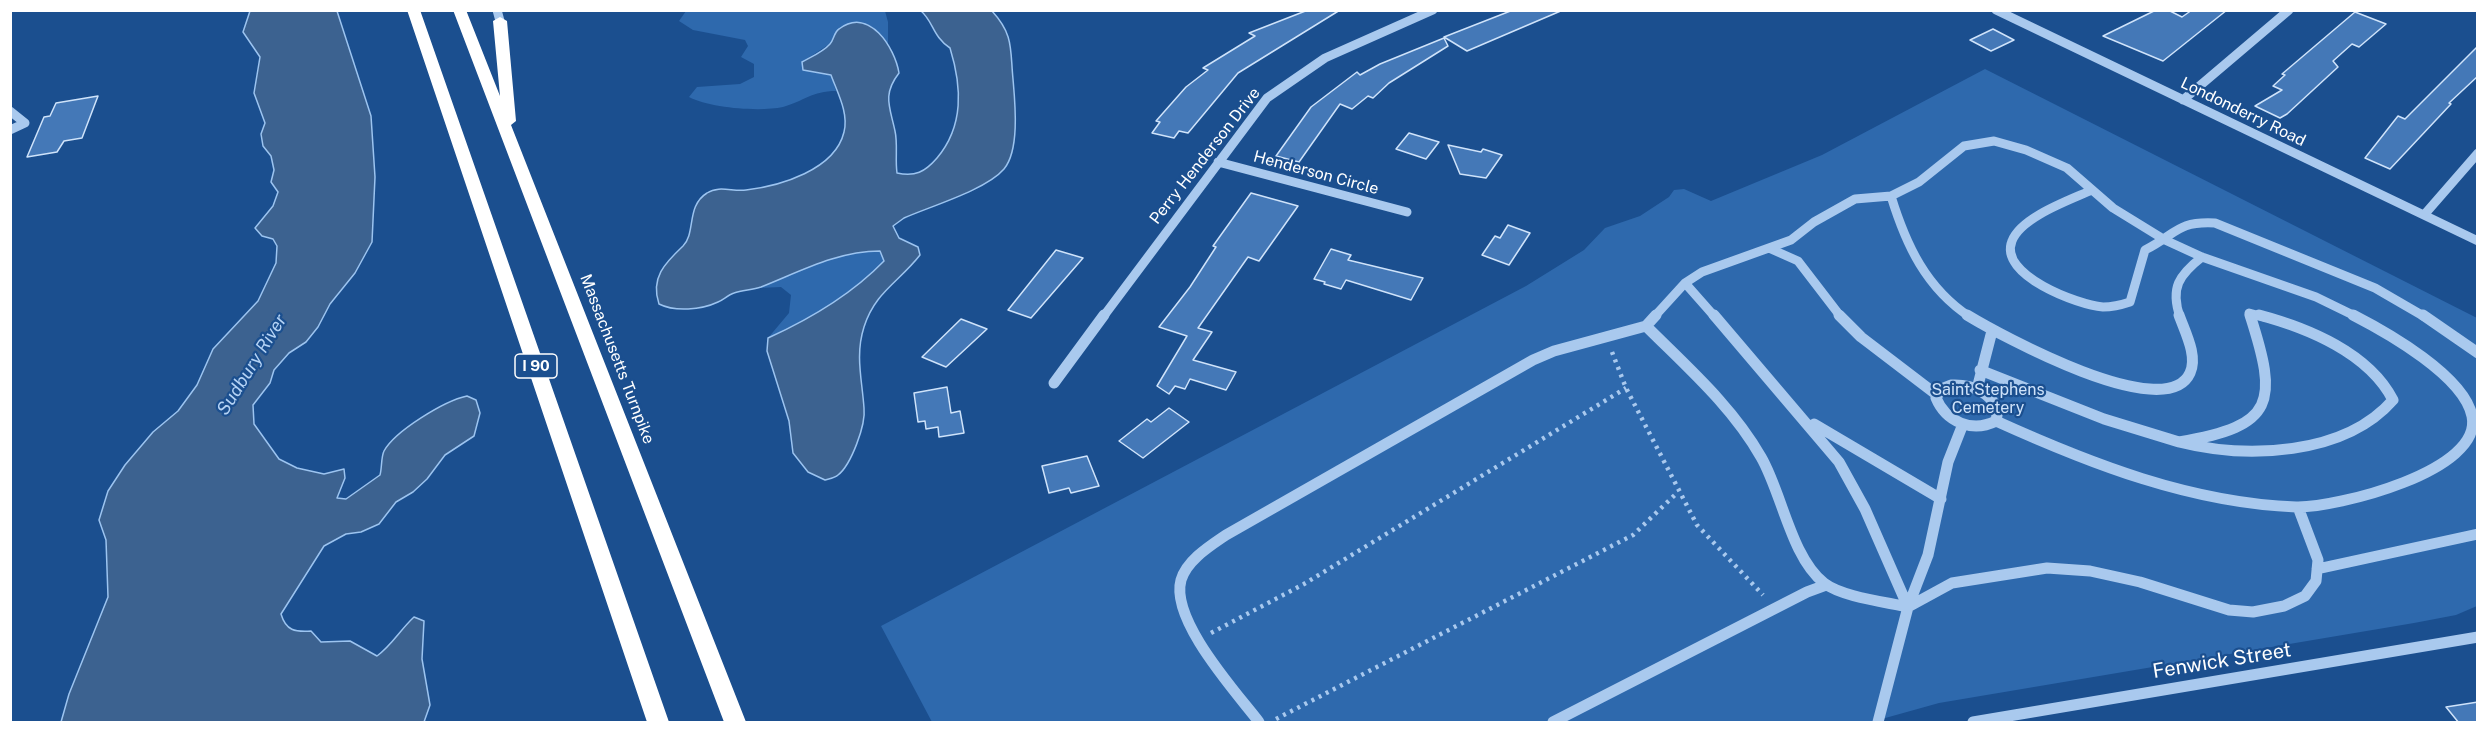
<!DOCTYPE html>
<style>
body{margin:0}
#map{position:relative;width:2488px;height:733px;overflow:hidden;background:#1b4f8f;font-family:"Public Sans",sans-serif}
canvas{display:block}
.frame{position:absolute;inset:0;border:12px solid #fff;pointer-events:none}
</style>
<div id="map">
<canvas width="2488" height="733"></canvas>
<div class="frame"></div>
</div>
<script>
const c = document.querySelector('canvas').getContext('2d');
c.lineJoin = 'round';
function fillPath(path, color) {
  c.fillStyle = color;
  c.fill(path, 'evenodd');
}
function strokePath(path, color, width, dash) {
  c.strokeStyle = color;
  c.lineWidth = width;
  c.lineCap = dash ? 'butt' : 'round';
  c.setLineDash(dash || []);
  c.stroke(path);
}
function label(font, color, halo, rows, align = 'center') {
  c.font = font + ' "Public Sans",sans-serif';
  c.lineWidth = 4.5;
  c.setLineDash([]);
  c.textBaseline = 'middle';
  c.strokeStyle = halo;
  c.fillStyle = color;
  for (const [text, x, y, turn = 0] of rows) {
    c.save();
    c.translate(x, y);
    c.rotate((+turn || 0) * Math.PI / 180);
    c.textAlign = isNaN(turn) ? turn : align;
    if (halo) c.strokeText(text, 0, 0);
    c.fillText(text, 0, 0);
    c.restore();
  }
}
const green = new Path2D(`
 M686,11H885L888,22V45L876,30H837L831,43L802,62L831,75L836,91C812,91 804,101 783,107C759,112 710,108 689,97L697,87L740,84L754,77V64L741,57L748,46L745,40L693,30L679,21Z
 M1985,69L2477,318V606L2456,615L2414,623L1939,703L1871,722H932L881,626L1526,286L1584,250L1605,228L1640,216L1669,197L1674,190L1684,189L1711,201L1822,155Z
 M860,251H880L884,261C852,294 810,319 768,338L789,313L791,295L781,287L758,288L827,260Z`);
const water = new Path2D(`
 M250,11H337L371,116L375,177L372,242L355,273L330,304L318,327L306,342L289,353L274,370L270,383L253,405L254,424L279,459L297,468L324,474L344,469L345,478L337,498L346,499L380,475C382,468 381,457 384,451C395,431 444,401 467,396L476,400L480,413L474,436L445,455L427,479L413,492L396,502L379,524L361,532L346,534L324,546L281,614C286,631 295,632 311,631L321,642L350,641L377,656C392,645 400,630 414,617L424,621L422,659L430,705L424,722H61L69,694L108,597L106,540L99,520L108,491L125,465L153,432L178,411L197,385L213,349L258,301L276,263L277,246L273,239L262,236L255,228L273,206L278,192L271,182L274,170L271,156L263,146L261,134L265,123L254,93L260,57L243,32Z
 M921,11H992C1014,35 1010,49 1013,79C1015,102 1020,150 1004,169C986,190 931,206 904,218L893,226L899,238L918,247L920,255C899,282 875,292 864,327C855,355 862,379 864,408C866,425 851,465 838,475C835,478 828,479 825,480L808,472L793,453L789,421L767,351L768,338C810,319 852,294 884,261L880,251C837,251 799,272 761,287C752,290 742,290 734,293C728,295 723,300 718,302C701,310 675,312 659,304C650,278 665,263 683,246C696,233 686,206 707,193C719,185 733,192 746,190C780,186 835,170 844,132C849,113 837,92 831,75L803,70L802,62C811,57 823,52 830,44C834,40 834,32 839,29C869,6 895,48 899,73C882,95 890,107 895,131C898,144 895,159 897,173C915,177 925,172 937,158C964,126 962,87 950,48C933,37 933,21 921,11Z`);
const building = new Path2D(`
 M1308,10H1340L1238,73L1188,133L1179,131L1174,138L1152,133L1160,122L1156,121L1186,87L1208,70L1203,68L1255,36L1249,33Z
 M1513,10H1563L1467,51L1444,37Z
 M2156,10H2168L2182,17L2192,10H2227L2163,61L2103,36Z
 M2355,12L2386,24L2359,47L2352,44L2333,61L2338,67L2287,114L2280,118L2255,106L2282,90L2273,86L2285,75L2282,74Z
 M1993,29L2014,40L1991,51L1970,40Z
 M1444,38L1448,46L1389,83L1373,98L1368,96L1352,109L1340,104L1299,162L1276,156L1311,107L1357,72L1360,75L1380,64Z
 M2478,46V76L2449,103L2451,104L2390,169L2365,158L2398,116L2405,119Z
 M98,96L82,138L64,141L57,152L27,157L44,117L50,116L56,103Z
 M1409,133L1439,142L1426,159L1396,149Z
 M1448,145L1481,152L1483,149L1502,155L1486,178L1460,174Z
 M1251,193L1298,206L1259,261L1248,257L1198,328L1212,332L1193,360L1236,372L1226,390L1190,379L1185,389L1175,386L1169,394L1157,386L1187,336L1159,327L1190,287L1216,247L1213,246Z
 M1508,225L1530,233L1509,265L1482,255L1495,236L1500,238Z
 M1331,249L1351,255L1348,260L1423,278L1411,300L1346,280L1341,289L1324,284L1325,282L1314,279Z
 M1056,250L1083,258L1031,318L1008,310Z
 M961,319L987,329L946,367L922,357Z
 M947,387L951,413L960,411L964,433L939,437L938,427L926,429L925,421L918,422L914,393Z
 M1169,408L1189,422L1143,458L1119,441L1147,419L1151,422Z
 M1087,456L1099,486L1071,493L1069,488L1049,493L1042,466Z
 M2478,702V723H2459L2446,707Z`);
const path = new Path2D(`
 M1612,352L1626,388L1697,525L1763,595
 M1211,633L1304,584L1626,388
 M1276,719L1633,535L1678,492`);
const minorFar1 = new Path2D(`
 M497,10L500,21
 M1996,10L2478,241
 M2183,100L2289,10
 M10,111L25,123L10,130
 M1218,162L1407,212
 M2092,190C2070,200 2021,217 2012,241C1998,275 2078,305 2103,307C2112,307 2121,305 2130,302L2145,250C2177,234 2176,221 2215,223L2375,288L2425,317
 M1891,196C1906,245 1926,288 1970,317
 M2424,215L2478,153
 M1771,249L1798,261L1841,317
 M1685,283L1715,317
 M1103,317L1267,98L1325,58L1433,10
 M1654,317L1685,283L1702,272L1791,240L1814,222L1855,199L1891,196L1919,182L1964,146L1994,141L2026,150L2067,168L2113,208L2165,240L2202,257L2316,297L2357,317
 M2180,317C2170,288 2179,275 2202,257
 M2250,317L2249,313L2264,317`);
const minor = new Path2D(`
 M1714,315L1839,462L1865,509L1908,607
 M1839,315L1861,337L1937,395
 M1967,315C2000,335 2166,426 2190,373C2198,356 2185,332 2179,315
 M2423,315L2478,353
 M1646,326C1687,367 1732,406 1761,457C1782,493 1791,557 1824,583C1842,597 1886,602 1908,607L1952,583L2047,568L2090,571L2140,582L2229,610L2253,612L2284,606L2305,596L2316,581L2318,560L2298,507
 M1980,370L2104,419L2179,442
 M1054,383L1104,315
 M1951,385C1971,384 1988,391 1998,409L1996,421C1972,433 1946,422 1936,398L1941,389Z
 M1977,389L1992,331
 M1996,421C2091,464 2191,503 2296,507C2336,508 2484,471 2472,416C2464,376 2388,333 2353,315
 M1814,424L1941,499
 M2179,442C2246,459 2344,456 2393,400C2369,353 2308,328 2259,315
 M2179,442C2276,426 2278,402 2250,315
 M2317,569L2478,534
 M1259,722C1236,692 1170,620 1181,580C1187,560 1210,546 1226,535L1533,360L1554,351L1646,326L1656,315
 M1553,722L1807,592L1826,585
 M1878,722L1908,607L1928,555L1948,462L1963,424
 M1973,722L2478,637`);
const highway = new Path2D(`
 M407,10H420L669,722H647Z
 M453,10H466L500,96L493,21L500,17L507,21L516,121L511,125L746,722H724Z`);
const shields = [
 [536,366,42]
];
const shieldNames = [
 ["I 90",536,366]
];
const streetNames = [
 ["Londonderry Road",2243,112,26],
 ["Perry Henderson Drive",1205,156,-52],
 ["Henderson Circle",1316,173,15],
 ["Massachusetts Turnpike",617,359,69]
];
const parkNames = [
 ["Saint Stephens",1988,390],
 ["Cemetery",1988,408]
];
const waterNames = [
 ["Sudbury River",252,365,-58]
];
const nearStreetnames = [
 ["Fenwick Street",2222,661,-9]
];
fillPath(green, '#2e69ad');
fillPath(water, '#3c6290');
strokePath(water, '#9cc4f0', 1.5);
fillPath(building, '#4478b7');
strokePath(building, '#cfe3fa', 1.5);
strokePath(path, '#a9c9ee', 4.5, [3, 5]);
strokePath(minorFar1, '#a9c9ee', 9);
strokePath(minor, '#a9c9ee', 11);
fillPath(highway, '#fff');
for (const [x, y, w] of shields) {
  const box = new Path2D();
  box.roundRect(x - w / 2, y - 12, w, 24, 4.5);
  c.fillStyle = '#1b4f8f';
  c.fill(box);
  strokePath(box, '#fff', 1.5);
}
label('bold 15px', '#fff', null, shieldNames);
label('16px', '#fff', '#1b4f8f', streetNames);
label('16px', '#cfe3fa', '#1b4f8f', parkNames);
label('italic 18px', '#b5d3f5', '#1b4f8f', waterNames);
label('20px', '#fff', '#1b4f8f', nearStreetnames);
</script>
